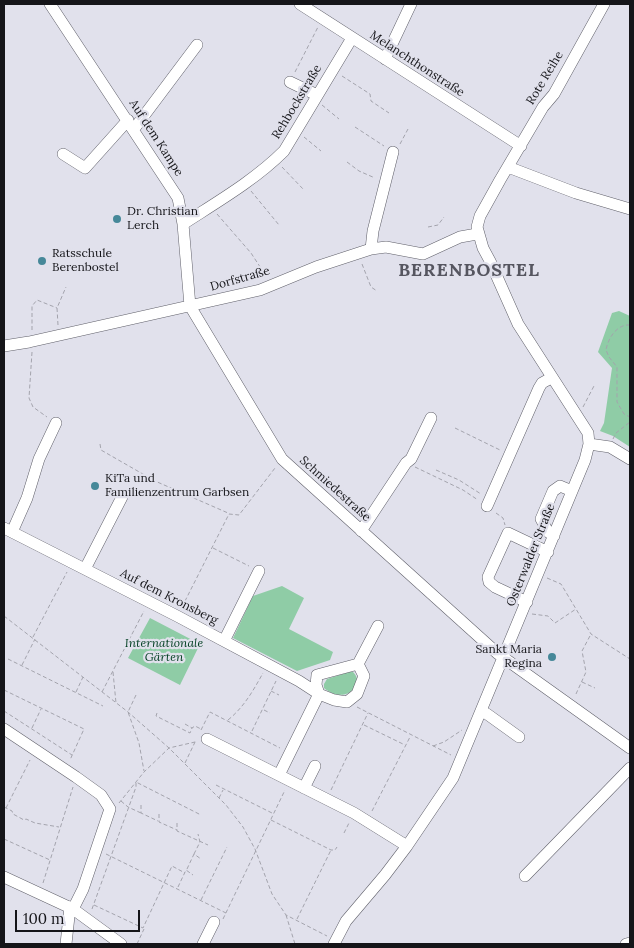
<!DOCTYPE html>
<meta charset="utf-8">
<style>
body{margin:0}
#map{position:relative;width:634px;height:948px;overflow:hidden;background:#e1e1ec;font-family:Lora,serif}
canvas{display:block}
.frame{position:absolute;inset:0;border:5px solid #151519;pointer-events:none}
.scale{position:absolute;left:15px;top:910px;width:125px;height:22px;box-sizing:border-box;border:2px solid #151519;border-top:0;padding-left:6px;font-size:15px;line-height:18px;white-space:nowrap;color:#151519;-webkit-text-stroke:4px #e1e1ec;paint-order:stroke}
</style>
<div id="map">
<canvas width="634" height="948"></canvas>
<div class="frame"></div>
<div class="scale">100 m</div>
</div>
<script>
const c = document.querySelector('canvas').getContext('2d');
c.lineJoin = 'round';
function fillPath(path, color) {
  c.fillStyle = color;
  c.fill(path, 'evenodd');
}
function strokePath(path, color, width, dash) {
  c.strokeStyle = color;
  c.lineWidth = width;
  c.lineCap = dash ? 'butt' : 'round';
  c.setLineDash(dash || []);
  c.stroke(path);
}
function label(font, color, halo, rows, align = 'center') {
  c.font = font + ' Lora,serif';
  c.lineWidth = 4.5;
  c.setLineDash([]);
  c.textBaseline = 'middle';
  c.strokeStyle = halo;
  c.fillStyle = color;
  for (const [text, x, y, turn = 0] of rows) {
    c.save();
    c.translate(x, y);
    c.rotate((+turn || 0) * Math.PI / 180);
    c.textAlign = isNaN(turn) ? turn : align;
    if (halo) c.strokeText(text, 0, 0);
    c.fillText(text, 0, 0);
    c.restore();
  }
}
const green = new Path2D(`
 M619,311L630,316V447L613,436L600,431L604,423L612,368L598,352L612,313Z
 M282,586L304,598L289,629L333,652L330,660L297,671L233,638L253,596Z
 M150,618L200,644L180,685L128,658Z
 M349,672H353C366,684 345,706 324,688V684L327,679Z`);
const path = new Path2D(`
 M295,72L318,27
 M342,76L370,94L371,101L389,113
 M322,105L339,119
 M355,127L384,146
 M304,137L321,151
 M400,144L408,129
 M347,162L359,171L375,178
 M282,167L304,190
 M251,191L279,225
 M217,214L251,253L266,276
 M428,227L438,225L444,217
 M362,264L371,287L377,291
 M58,325L57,308L66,287
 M630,325C617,324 608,338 606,350L609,357L617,367V402L624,414L630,417
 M32,330V306L37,300L57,308
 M32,352L29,398L33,407L47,417
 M583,407L595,384
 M455,428L500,450
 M613,439L616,433L630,422
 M100,444L101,450L155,481L228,513
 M415,467L463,490L478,500
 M436,470L459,480L481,494
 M496,513L503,518L505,525
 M213,548L249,566
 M547,578L561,584L591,634L630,659
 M182,607L229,514L239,515L275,468
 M532,614L548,616L555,623L576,609
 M4,616L128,712L169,748L226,805L243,827L255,849L272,894L286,915L327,936
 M33,637L67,572
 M8,659L103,706
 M22,665L35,639
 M113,672L116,703
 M582,682L595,688
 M4,690L84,729L70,760
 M271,691L279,695
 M76,692L83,677
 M102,692L144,611
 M576,694L586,672L582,651L591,634
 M136,695L128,712L139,743L144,771
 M357,707L451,755
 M264,710L270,713
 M4,711L72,755
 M157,713L156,716L190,733L192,728
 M228,720C244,707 253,691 263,673
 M185,724L192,728L195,726L201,729
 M364,725L405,745
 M32,728L41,709
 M201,730L210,712L280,748
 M252,731L276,681
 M433,746L444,742L462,730
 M185,763L196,740
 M216,785L272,813
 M331,790L368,713
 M219,798L223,790
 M121,801L128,807L141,813
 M119,803L144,772L169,748L195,742
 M141,805V813L158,821
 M4,807L12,811L13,814L24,820L26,819L35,823L59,827
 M6,808L30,760
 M372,811L410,737
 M159,814V822L177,830
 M271,820L331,850H335L337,847
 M177,823V831L208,845
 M344,833L349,823
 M4,839L50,860
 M106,854L226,913
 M194,854L200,842L198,834
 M187,869L194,854L201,859
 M43,883L73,787
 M178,887L186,870L193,875
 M201,900L227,847
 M94,905L143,928L172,866L185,873
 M92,909L136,787V782L201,815
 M286,915L295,944
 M223,919L285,790
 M297,919L331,850
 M137,944L144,929`);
const minor = new Path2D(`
 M50,4L178,198L183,224L190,306L282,459L497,653L630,748
 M300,4L521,146
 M385,59L411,4
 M290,82L317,95
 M134,129L197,45
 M63,154L85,168L128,120
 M508,167L576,193L630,209
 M183,224C217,202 255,180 284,151L352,38
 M371,249L373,231L393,152
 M4,346L29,342L260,290L316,267L371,249L386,247L423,254L460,237L477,234
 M589,444L610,447L630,459
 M487,506L539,388L542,383L551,378
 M4,528L177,616L299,681L319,694L334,700L347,702L357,694L364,676L358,664L317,675L316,685L319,694L279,775
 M361,531L406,463L411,459L431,418
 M12,532L27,498L39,459L56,423
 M554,536L548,532L541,519L553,491L560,486L572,491
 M85,569L122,497
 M527,602L495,587L489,582L488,577L508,533L548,552
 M224,641L259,571
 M358,664L378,626
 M481,711L487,714L519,737
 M4,729L76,777L101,795L110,809L83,889L73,909
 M207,739L354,813L407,846
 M304,788L315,766
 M525,876L630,768
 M4,877L73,909L121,944
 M66,944L70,907
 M203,944L214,922
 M334,944L346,921L385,875L407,846L453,778L585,460L589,444L588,433L518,324L490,261L483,248L477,227L480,216L500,180L543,107L554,94L604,4
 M626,944L630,943`);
const markers = [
 [117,219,5,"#468899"],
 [42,261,5,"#468899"],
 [95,486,5,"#468899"],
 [552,657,5,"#468899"]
];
const streetNames = [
 ["Melanchthonstraße",417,64,33],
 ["Rote Reihe",545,78,-59],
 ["Rehbockstraße",297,102,-59],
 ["Auf dem Kampe",156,138,57],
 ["Dorfstraße",240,279,-16],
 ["Schmiedestraße",335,489,42],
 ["Osterwalder Straße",531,555,-68],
 ["Auf dem Kronsberg",169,597,27]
];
const poiNames = [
 ["Dr. Christian",127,212],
 ["Lerch",127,226],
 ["Ratsschule",52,254],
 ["Berenbostel",52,268],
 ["KiTa und",105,479],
 ["Familienzentrum Garbsen",105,493],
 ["Sankt Maria",542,650,"right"],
 ["Regina",542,664,"right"]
];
const parkNames = [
 ["Internationale",164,644],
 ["Gärten",164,658]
];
const districtNames = [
 ["BERENBOSTEL",469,271]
];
fillPath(green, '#8fcca6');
strokePath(minor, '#60606a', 12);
strokePath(path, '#a3a3ac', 1, [4, 2.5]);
strokePath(minor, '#fff', 11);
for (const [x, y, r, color] of markers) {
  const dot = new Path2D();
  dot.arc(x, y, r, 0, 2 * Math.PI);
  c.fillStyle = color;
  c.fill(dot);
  strokePath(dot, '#e1e1ec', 2);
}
label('12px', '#151519', '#e1e1ec', streetNames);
label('12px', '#151519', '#e1e1ec', poiNames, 'left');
label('italic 12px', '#003e21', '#e1e1ec', parkNames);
c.letterSpacing = '1px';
label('bold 18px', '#565660', '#e1e1ec', districtNames);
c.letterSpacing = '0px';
</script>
